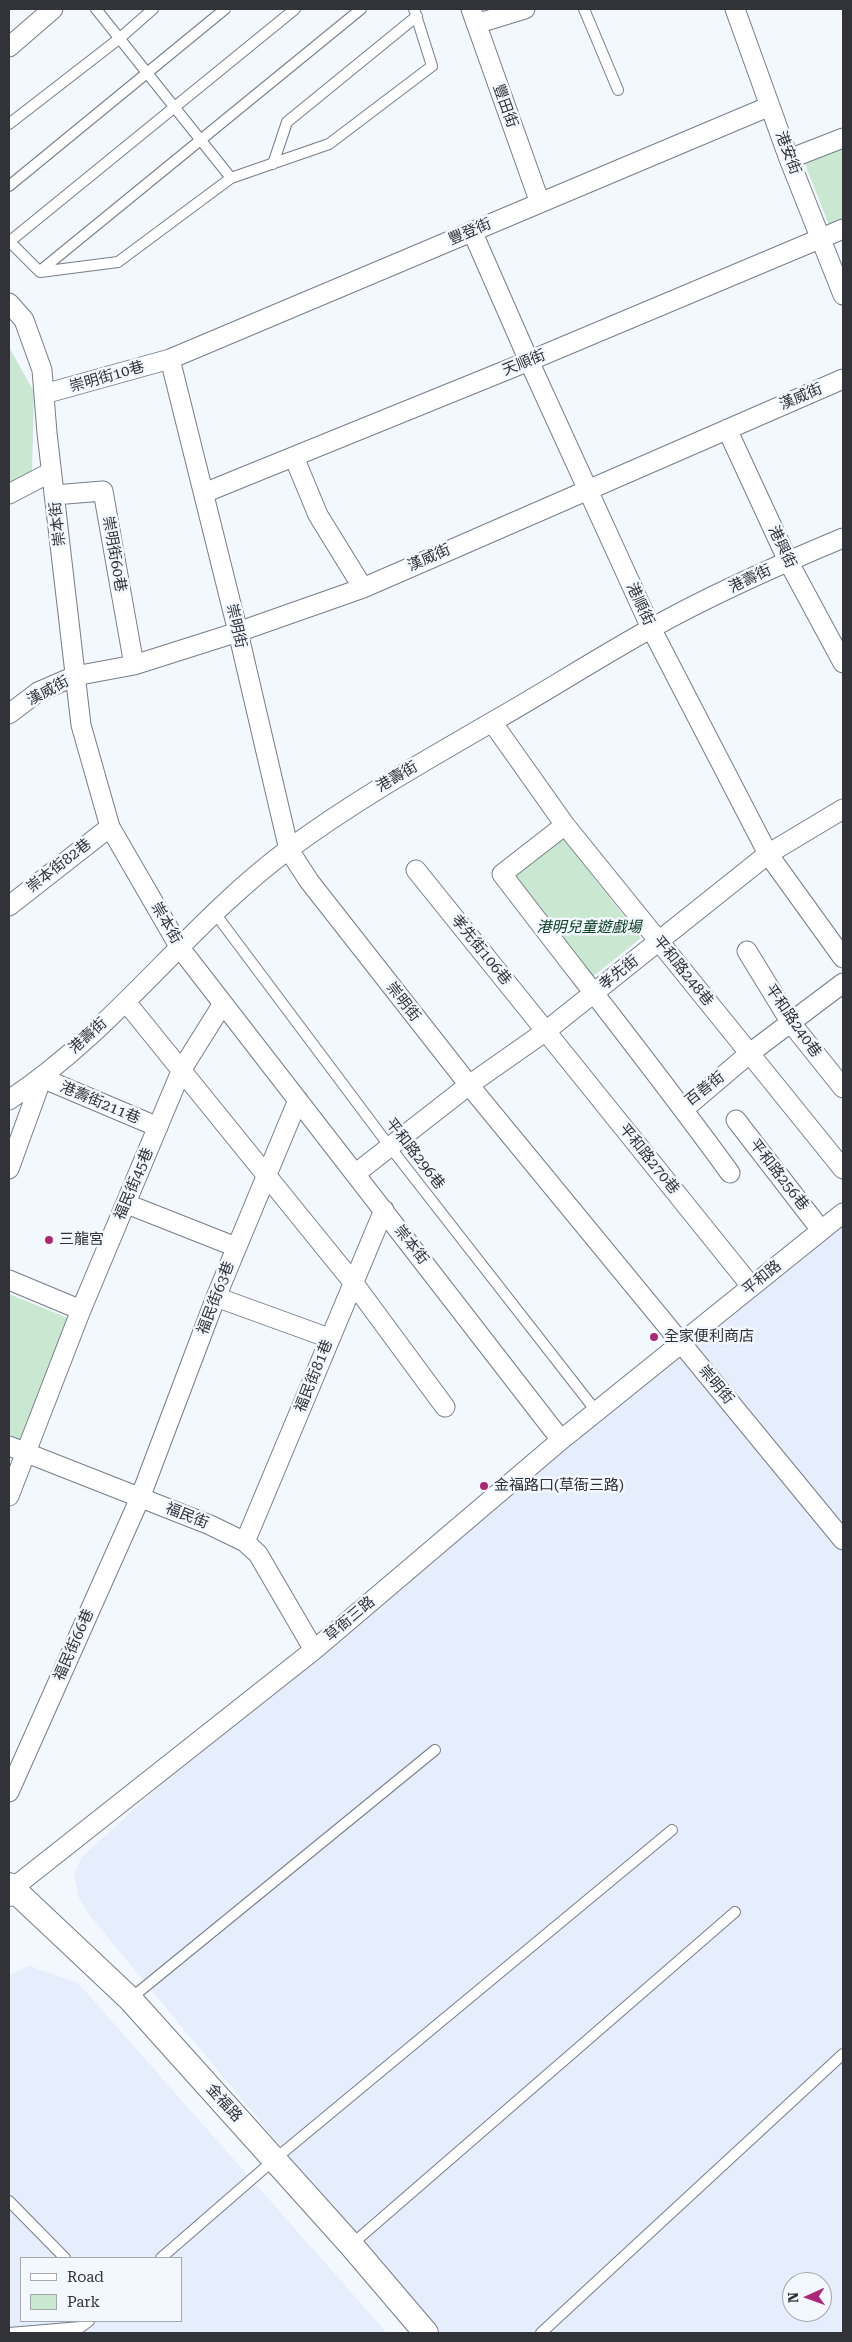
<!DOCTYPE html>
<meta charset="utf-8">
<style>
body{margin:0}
#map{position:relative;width:852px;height:2342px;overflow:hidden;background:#f3f7fe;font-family:"Roboto Serif",serif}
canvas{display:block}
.frame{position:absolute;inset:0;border:10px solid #313338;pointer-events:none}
.legend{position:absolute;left:20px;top:2257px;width:162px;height:65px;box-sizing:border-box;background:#f3f7fe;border:1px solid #a5a9af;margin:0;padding:6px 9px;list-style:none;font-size:15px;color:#313338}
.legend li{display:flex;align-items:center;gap:10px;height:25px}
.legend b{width:25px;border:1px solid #a5a9af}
.north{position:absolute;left:782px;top:2272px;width:50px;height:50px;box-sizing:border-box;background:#f3f7fe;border:1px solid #a5a9af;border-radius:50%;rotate:268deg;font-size:14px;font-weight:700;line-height:20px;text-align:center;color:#313338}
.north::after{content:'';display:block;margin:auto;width:18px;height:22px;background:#aa2976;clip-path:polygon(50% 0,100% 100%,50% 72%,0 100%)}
</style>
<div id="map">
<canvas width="852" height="2342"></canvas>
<div class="frame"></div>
<ul class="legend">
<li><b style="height:6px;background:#fff"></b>Road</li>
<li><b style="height:14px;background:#c9e7d1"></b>Park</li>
</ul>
<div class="north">N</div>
</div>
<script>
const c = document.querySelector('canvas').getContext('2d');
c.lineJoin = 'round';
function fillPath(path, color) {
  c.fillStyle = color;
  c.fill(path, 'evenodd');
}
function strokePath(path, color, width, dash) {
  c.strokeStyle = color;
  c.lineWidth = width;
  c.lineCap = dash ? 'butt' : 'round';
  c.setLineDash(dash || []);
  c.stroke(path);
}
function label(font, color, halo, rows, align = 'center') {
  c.font = font + ' "Roboto Serif","Noto Sans TC",serif';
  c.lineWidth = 5;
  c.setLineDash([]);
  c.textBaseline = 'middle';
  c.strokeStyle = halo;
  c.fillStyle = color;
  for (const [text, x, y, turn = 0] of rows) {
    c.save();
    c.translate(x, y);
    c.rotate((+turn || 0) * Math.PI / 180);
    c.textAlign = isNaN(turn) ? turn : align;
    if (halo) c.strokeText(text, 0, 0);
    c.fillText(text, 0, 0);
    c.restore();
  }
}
const built = new Path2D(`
 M843,1213V2333H435L91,1917L79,1898L74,1875L81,1858L324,1636ZM792,2282H822V2312H792Z
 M29,1966L78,1983L387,2333H9V1975ZM21,2258H181V2321H21Z`);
const green = new Path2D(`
 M843,143V226L831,230L803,159Z
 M9,347L34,392L32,472L9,485Z
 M559,833L641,938L586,982L505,877Z
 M9,1294L73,1320L24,1445L9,1439Z`);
const service = new Path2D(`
 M96,9L231,178
 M584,9L618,90
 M9,124L120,38L153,9
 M273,164L287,122L417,16
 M9,186L225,9
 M9,241L40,272L118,262L231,178L329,144L432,66L414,9
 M9,242L295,9
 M40,271L361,9
 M214,912L390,1147L596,1411
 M130,1999L435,1750
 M9,2201L65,2258
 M351,2245L735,1912
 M161,2258L275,2159L672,1830
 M9,2333L81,2327L89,2321
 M541,2333L843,2054`);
const minor = new Path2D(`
 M471,9L540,203
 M735,9L789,159L843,295
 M476,24L525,9
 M9,47L53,9
 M789,159L843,138
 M472,231L529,361L651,628L768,854L843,958
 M9,303L24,320L42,370L47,433L81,725L110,827L180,948L561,1440
 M170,359L238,632L289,850L309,881L469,1085L843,1540
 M44,394L170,359L770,106
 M727,429L788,561L843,663
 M294,457L318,515L363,588
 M204,493L529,361L843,229
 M9,494L51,472
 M54,495L103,491L134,665
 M9,714L38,692L75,676L134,665L238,632L363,588L843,379
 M492,722L565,825L843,1169
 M565,825L502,874C578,974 657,1072 730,1173
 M416,870L751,1286
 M9,906L110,827
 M747,951L791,1023L843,1088
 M126,1002L352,1281L445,1407
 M9,1100C114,1031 188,924 289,849C354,801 423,762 492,722C545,692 596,659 650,629C712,594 778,565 843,538
 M684,1109L750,1053L843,983
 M736,1120L821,1230
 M9,1169L42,1078L158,1127
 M355,1174L469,1085L546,1031L768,854L843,809
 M127,1204L236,1247
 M9,1280L81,1310
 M216,1297L329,1338
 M9,1446L210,1525L245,1542L258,1554L314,1650
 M9,1496L81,1310L182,1069L222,1005
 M245,1542L384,1210
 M9,1792L140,1498L216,1297L298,1100
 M9,1896L13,1888L314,1650L561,1440L843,1213`);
const tertiary = new Path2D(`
 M9,1885L130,1999L351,2245L426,2333`);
const motorway = new Path2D(`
 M9,1892L13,1888`);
const markers = [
 [49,1240,5,"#aa2976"],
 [654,1337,5,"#aa2976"],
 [484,1486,5,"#aa2976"]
];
const streetNames = [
 ["豐田街",505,106,70],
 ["港安街",788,153,69],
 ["豐登街",470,232,-23],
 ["天順街",524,363,-22],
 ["崇明街10巷",107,377,-16],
 ["漢威街",801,397,-23],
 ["崇本街",58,524,-97],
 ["港興街",782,547,64],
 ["崇明街60巷",114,554,80],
 ["漢威街",429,558,-24],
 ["港壽街",750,579,-26],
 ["港順街",640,604,65],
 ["崇明街",236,626,77],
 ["漢威街",48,691,-28],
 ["港壽街",397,777,-31],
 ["崇本街82巷",59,866,-38],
 ["崇本街",166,923,60],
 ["孝先街106巷",481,950,51],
 ["平和路248巷",683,971,51],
 ["孝先街",619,973,-38],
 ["崇明街",403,1002,52],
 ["平和路240巷",793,1021,55],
 ["港壽街",88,1036,-42],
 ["百善街",705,1089,-38],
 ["港壽街211巷",100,1103,23],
 ["平和路296巷",415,1154,52],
 ["平和路270巷",649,1159,51],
 ["平和路256巷",779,1175,52],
 ["福民街45巷",134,1184,-67],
 ["崇本街",411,1245,52],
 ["平和路",762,1278,-39],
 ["福民街63巷",216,1298,-69],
 ["福民街81巷",314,1376,-68],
 ["崇明街",716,1385,50],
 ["福民街",187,1516,22],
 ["草衙三路",350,1619,-40],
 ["福民街66巷",74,1645,-66],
 ["金福路",224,2103,48]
];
const parkNames = [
 ["港明兒童遊戲場",589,928]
];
const poiNames = [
 ["三龍宮",59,1240],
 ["全家便利商店",664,1337],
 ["金福路口(草衙三路)",494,1486]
];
fillPath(built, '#e6eefd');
fillPath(green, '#c9e7d1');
strokePath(service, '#777d87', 12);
strokePath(minor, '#777d87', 21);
strokePath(tertiary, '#777d87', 26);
strokePath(motorway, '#777d87', 30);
strokePath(service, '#fff', 10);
strokePath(minor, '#fff', 19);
strokePath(tertiary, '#fff', 24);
strokePath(motorway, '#fff', 28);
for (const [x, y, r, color] of markers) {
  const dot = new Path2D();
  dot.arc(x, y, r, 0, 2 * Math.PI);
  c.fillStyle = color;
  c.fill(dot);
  strokePath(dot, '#f3f7fe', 2);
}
label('15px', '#313338', '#f3f7fe', streetNames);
label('italic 15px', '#0c4022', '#f3f7fe', parkNames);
label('15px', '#313338', '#f3f7fe', poiNames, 'left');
</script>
